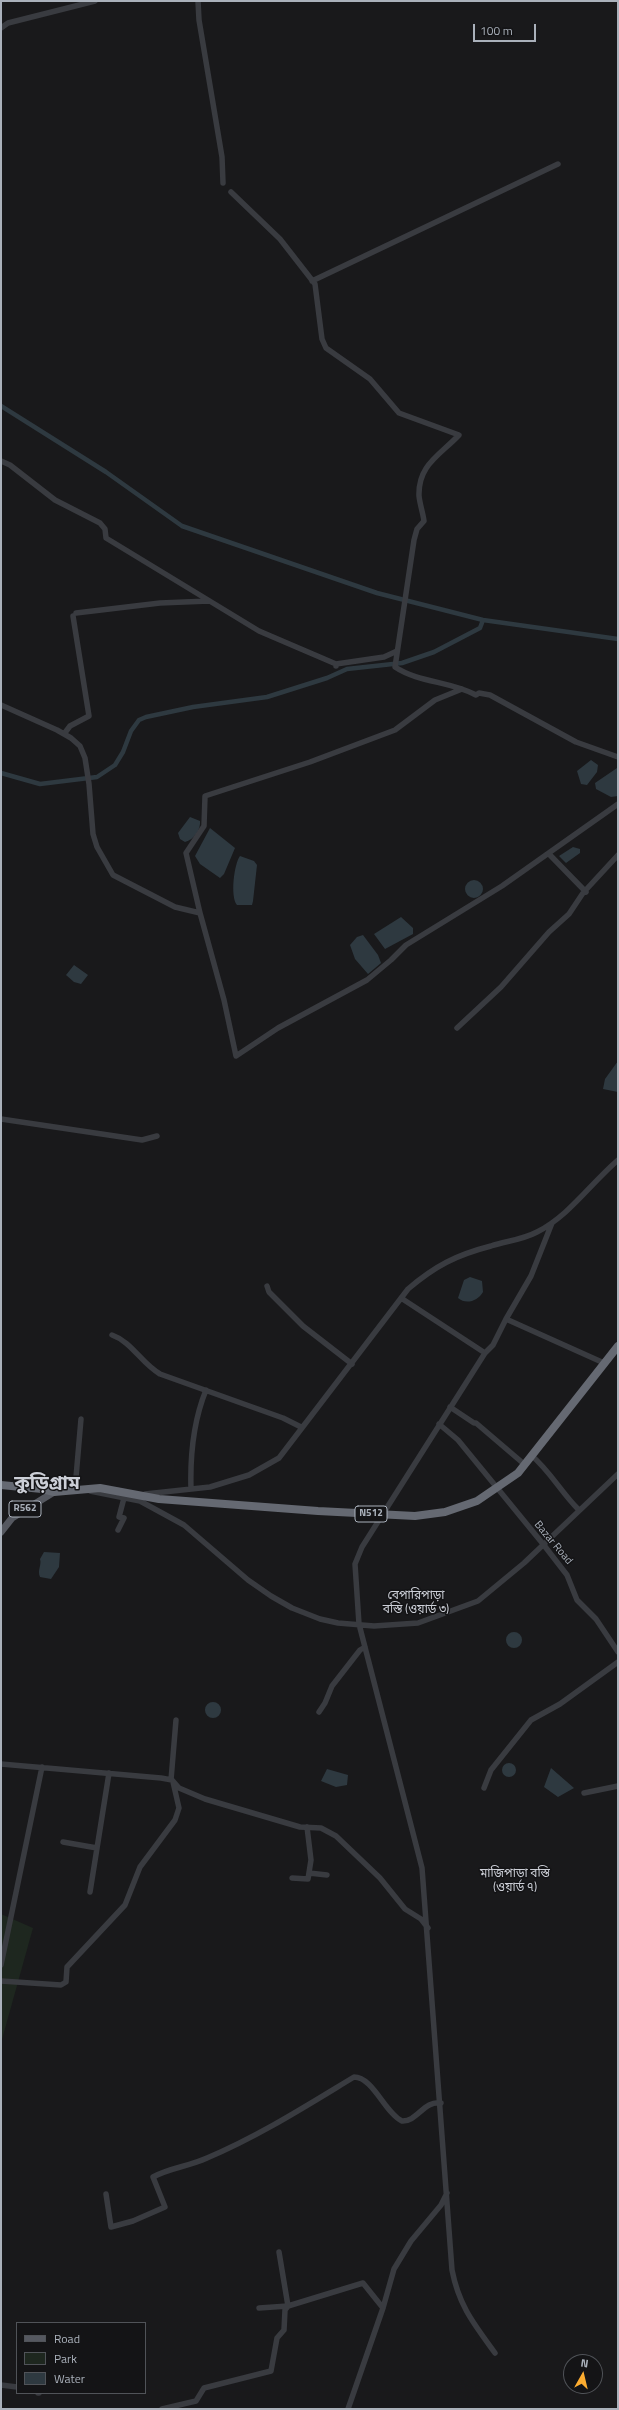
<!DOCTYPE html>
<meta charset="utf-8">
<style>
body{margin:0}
#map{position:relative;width:619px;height:2410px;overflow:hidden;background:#19191b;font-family:"Titillium Web",sans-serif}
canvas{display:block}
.frame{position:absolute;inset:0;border:2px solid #aab1bb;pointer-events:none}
.legend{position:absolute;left:16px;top:2322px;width:130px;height:72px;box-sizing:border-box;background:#141416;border:1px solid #505358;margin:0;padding:5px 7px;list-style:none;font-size:12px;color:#aab1bb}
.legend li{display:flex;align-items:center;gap:8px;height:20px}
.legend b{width:20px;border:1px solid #505358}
.north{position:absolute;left:563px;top:2354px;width:40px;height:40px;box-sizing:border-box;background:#141416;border:1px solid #505358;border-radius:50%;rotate:8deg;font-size:11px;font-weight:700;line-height:16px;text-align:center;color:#aab1bb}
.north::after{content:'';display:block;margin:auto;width:14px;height:18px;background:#fcac30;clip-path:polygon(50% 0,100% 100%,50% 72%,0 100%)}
.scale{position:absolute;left:473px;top:24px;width:63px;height:18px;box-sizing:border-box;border:2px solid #aab1bb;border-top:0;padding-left:5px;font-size:12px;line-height:14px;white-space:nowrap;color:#aab1bb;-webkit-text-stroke:3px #141416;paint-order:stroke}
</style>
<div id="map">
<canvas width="619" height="2410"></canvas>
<div class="frame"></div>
<ul class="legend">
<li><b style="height:5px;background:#555860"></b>Road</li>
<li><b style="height:11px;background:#1e271f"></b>Park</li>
<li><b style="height:11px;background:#2e3940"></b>Water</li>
</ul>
<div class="north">N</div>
<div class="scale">100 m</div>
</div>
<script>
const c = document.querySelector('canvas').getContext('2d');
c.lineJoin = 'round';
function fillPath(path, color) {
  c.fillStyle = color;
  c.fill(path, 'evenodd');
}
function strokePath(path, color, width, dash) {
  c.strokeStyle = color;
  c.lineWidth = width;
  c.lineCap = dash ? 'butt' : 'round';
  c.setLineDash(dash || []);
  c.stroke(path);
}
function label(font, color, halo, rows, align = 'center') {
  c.font = font + ' "Titillium Web","Noto Sans Bengali",sans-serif';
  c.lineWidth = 3;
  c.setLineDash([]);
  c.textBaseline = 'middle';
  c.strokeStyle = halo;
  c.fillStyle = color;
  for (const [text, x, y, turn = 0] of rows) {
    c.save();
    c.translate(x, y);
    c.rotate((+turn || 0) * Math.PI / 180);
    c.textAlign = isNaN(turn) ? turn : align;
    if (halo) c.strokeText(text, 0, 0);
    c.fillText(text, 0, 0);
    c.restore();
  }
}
const green = new Path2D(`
 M1,1914L33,1928L1,2043Z`);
const water = new Path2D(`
 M591,760L598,765L597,772L587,785L581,784L577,771Z
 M617,768L618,796L611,797L596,789L595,783Z
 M190,817L200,821C201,829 194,840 185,842L180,839L178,833Z
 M210,828L235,848L224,874L220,878L200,864L195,856Z
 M573,847L580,849V853L566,863L559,856Z
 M240,856L254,861L257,865L253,901L252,905H237C230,897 234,864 240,856Z
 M465 889a9 9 0 1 1 18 0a9 9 0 1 1-18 0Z
 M401,917L413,928V934L385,949L374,934Z
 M363,935L378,955L381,963L368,974L355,959L350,945L357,937Z
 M74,965L88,975L81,984L74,982L66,975Z
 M618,1061V1092L603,1089L605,1079Z
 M470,1277L482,1281L483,1292C478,1301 466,1305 458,1298L464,1280Z
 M44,1552L60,1553L59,1567L51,1579L40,1577C37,1570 42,1565 40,1559Z
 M506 1640a8 8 0 1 1 16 0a8 8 0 1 1-16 0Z
 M205 1710a8 8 0 1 1 16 0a8 8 0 1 1-16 0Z
 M502 1770a7 7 0 1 1 14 0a7 7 0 1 1-14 0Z
 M551,1768L574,1788L558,1797L544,1787Z
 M327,1769L348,1775L347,1785L336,1787L321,1781Z`);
const canal = new Path2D(`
 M1,406L106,472L182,526L377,593L483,620L618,639
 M1,773L40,784L97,777L115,765L123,752L131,731L139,720L146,717L193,707L267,697L327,678L347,669L402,663L434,652L480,628L483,620`);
const minor = new Path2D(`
 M198,1L199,20L222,157L223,183
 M1,28L8,23L95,1
 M231,192L280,239L315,284L322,339L326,348L370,379L399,413L459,435C439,456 418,465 419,496C420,505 423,513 424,521L417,529L414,540L395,667C419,683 451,681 476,695L479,693L490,695L576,742L618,757
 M312,281L558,164
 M1,461L10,465L55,500L100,523L105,529L106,538L259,631L336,664
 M76,613L160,603L209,601
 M336,666V664L384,657L397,651
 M1,705L57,730L71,738L80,746L85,758L89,784L93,834L97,847L113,875L175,907L200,913L224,1000L236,1056L278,1028L367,980L391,960L406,945L502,886L618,804
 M64,734L70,726L89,716L73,616
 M549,854L586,892
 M200,913L186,853L204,826L205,796L310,762L395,730L435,700L462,689
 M457,1028L501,987L549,932L569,914L583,893L618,855
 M1,1119L142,1140L157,1136
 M552,1223L531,1276L506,1319L604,1363
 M267,1286L269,1292L303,1326L352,1364
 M401,1298L485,1353L362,1547L355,1564L359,1624L422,1868L452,2270C459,2306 474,2324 495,2353
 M112,1335C132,1342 141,1363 160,1374L283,1418L301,1427
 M485,1353L493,1345L506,1319
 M450,1407L474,1423H476L524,1464
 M439,1424L458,1440L543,1544L567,1575L577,1600L596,1619L618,1652
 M531,1455C550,1471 561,1492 578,1509
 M80,1489H75L81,1419
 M191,1489C190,1455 193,1422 206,1390
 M90,1491L140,1501L184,1525L248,1580L271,1596L292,1608L320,1619L338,1623L374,1626L418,1623L478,1601L524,1563L618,1474
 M145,1494L210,1487L249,1475L279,1458L408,1289C435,1266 456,1255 491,1246C506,1241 522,1240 537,1232C569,1216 591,1183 618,1160
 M118,1530L124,1518L119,1517L124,1498
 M319,1712L325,1703L332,1686L360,1650L365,1647
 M1,1764L161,1778L172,1780L179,1788L205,1799L300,1827L321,1828L336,1836L380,1878L405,1909L421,1919L428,1928
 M171,1780L176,1720
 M484,1788L491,1770L531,1720L560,1704L618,1662
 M584,1793L618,1786
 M63,1842L97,1848
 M309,1873L327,1875
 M292,1878L308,1879L311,1860L307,1827
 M90,1892L109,1773
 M1,1965L42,1767
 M1,1981L61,1985L66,1982L67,1967L125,1905L140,1867L175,1820L179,1808L173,1782
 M106,2194L111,2227L133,2221L165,2207L153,2177C169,2168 190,2166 207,2158C259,2136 306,2106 354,2077C373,2077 385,2113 402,2121C417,2122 424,2100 441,2103
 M259,2308L288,2306L279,2252
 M1,2385L17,2387
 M38,2393H39
 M162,2409L196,2401L204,2388L271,2371L277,2338L284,2330L285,2310L288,2306L363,2283L383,2308
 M348,2409L383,2308L394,2269L411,2241L441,2205L447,2193`);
const major = new Path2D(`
 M1,1532L12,1518L54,1492`);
const highway = new Path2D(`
 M1,1485L42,1489L54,1492L100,1488L159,1499L318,1511L415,1516L445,1512L477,1501L518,1473L618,1346`);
const shields = [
 [25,1509,32],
 [371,1514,32]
];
const shieldNames = [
 ["R562",25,1509],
 ["N512",371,1514]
];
const streetNames = [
 ["Bazar Road",553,1543,50]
];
const neighbourhoodNames = [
 ["বেপারিপাড়া",416,1596],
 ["বস্তি (ওয়ার্ড ৩)",416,1610],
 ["মাজিপাড়া বস্তি",515,1874],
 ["(ওয়ার্ড ৭)",515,1888]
];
const townNames = [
 ["কুড়িগ্রাম",47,1484]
];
fillPath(green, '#1e271f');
fillPath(water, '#2e3940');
strokePath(canal, '#2e3940', 4.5);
strokePath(minor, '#393b40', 5.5);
strokePath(major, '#555860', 7);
strokePath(highway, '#656972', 8);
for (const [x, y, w] of shields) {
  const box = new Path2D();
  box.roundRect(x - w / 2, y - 8, w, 16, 3);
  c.fillStyle = '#141416';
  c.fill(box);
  strokePath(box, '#aab1bb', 1);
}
label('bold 10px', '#aab1bb', null, shieldNames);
label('11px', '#aab1bb', '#141416', streetNames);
label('12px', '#cccfd7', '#141416', neighbourhoodNames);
label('bold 19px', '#cccfd7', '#141416', townNames);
</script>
